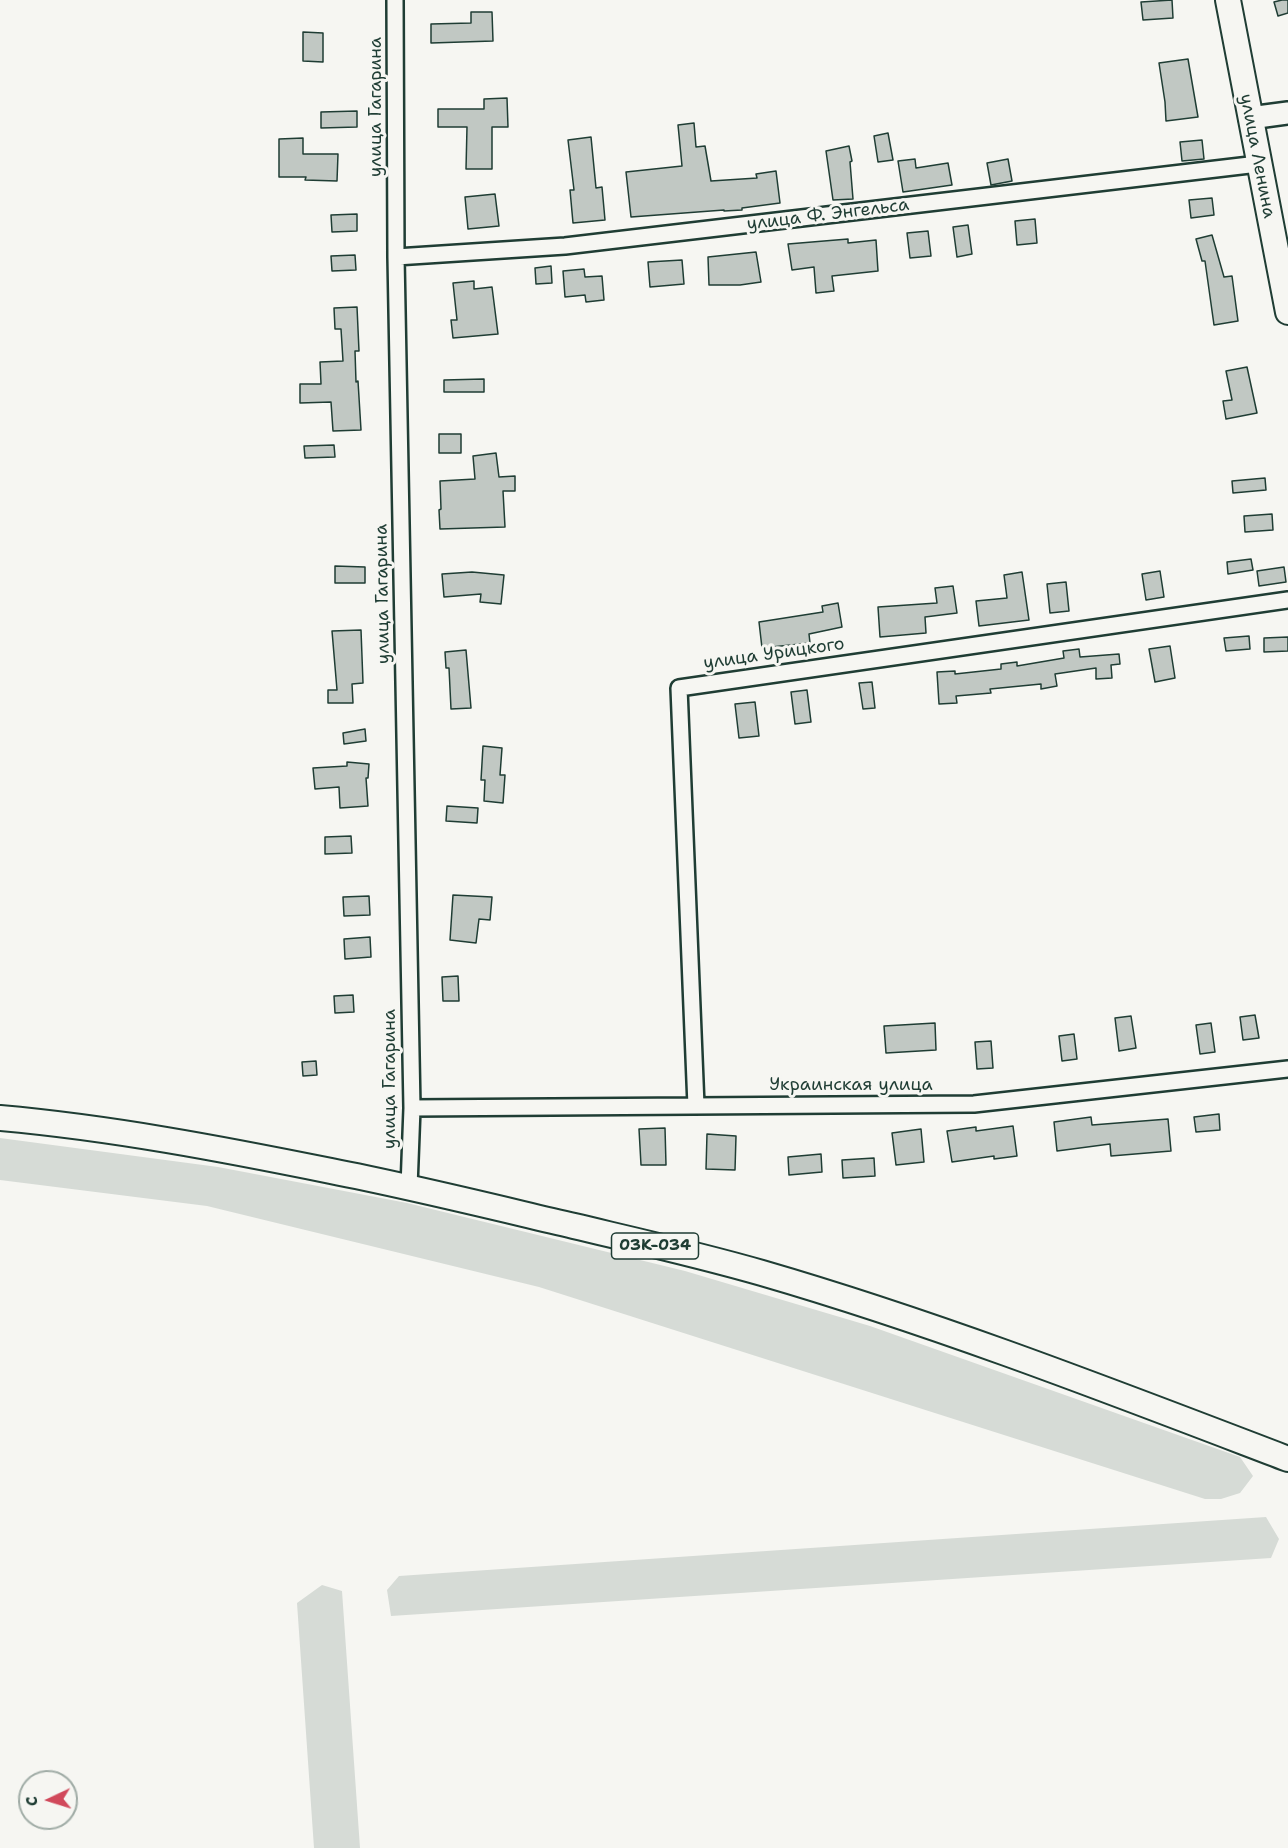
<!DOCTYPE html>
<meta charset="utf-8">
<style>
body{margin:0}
#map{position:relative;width:1288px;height:1848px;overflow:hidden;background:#f6f6f2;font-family:"Shantell Sans",sans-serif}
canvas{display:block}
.north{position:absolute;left:18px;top:1770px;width:60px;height:60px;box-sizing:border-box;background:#f6f6f2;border:2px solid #a0aca6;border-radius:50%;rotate:266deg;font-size:16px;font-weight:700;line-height:24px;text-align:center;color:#1f3d34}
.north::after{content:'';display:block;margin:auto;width:21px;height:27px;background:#d1495b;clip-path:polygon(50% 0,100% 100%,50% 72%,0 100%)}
</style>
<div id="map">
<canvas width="1288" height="1848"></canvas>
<div class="north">С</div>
</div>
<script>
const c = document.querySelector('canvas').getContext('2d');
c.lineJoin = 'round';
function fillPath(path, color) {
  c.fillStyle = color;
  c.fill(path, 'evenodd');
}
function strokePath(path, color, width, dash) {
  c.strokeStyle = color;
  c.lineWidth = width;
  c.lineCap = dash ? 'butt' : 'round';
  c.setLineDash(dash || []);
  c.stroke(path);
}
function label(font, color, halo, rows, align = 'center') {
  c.font = font + ' "Shantell Sans",sans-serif';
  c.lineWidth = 6;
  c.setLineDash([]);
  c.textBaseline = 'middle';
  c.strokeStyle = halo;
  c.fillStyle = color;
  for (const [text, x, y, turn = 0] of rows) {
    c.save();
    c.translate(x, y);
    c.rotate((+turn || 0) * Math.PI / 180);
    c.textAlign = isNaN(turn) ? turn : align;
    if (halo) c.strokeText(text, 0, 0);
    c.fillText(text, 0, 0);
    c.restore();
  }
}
const green = new Path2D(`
 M0,1138L218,1167L407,1203L685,1271L870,1326L1240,1457L1253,1476L1240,1493L1221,1499H1205L539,1287L207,1206L0,1180Z
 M1266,1517L1279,1539L1271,1558L391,1616L387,1590L399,1576Z
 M322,1585L342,1591L360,1848H314L297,1603Z`);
const building = new Path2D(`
 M1172,0L1173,18L1143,20L1141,2Z
 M1282,0H1288V13L1278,16L1274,2Z
 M471,12H492L493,41L431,43V24L471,23Z
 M303,32L323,33V62L303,61Z
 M1188,59L1198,117L1166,121L1165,102L1159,63Z
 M507,98L508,127H492V169H466L467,127H438V109H484V99Z
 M357,111V127L321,128V112Z
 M694,123L696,147L705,146L711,181L757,178L756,174L776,171L780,203L742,208V210L724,211V210L631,217L626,172L682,166L678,125Z
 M888,133L893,160L878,162L874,136Z
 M591,137L596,188L602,187L605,220L573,223L570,190H574L568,140Z
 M303,138V154H338L337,181L305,180L306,177H279V139Z
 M1202,140L1204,159L1182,161L1180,142Z
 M849,146L852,161L850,162L853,199L833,200L826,151Z
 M915,159L916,168L948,163L952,185L903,192L898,161Z
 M1008,159L1012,181L991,185L987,163Z
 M495,194L499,226L468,229L465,197Z
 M1212,198L1214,215L1191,218L1189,200Z
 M357,214V231L332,232L331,215Z
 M1035,219L1037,243L1017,245L1015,221Z
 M968,225L972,254L957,257L953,227Z
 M928,231L931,256L910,258L907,233Z
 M1212,235L1224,277L1232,276L1238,321L1214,325L1205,261H1202L1196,239Z
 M848,239V243L876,240L878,271L832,276L834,291L816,293L814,267L792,270L788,244Z
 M756,252L761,282L740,285H709L708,257Z
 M355,255L356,270L332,271L331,256Z
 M682,260L684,284L650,287L648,262Z
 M551,266L552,283L536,284L535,268Z
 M584,269L585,277L602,276L604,300L586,302L585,295L565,297L563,271Z
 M474,281V289L492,287L498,334L453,338L451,320H457L453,283Z
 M357,307L359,351H355L356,382L358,381L361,430L333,431L331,402L300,403V384H321L320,362L343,361L341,329H335L334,308Z
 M1247,367L1257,413L1226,419L1223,401L1232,400L1226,371Z
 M484,379V392H444V380Z
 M439,434H461V453H439Z
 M334,445L335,457L305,458L304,446Z
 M496,453L499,477L515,476V491H503L505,527L440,529L439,510L441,509L440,481L475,479L473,456Z
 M1265,478L1266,490L1233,493L1232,481Z
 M1272,514L1273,530L1245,532L1244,516Z
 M1251,559L1253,570L1228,574L1227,562Z
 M335,566L365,567V583H335Z
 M1284,567L1286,582L1259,586L1257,571Z
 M1160,571L1164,597L1146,600L1142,574Z
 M472,572L504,575L501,604L480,602L481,594L444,597L442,574Z
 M1022,572L1029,620L979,626L976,601L1007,598L1004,575Z
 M1066,582L1069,611L1050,613L1047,584Z
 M953,586L957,613L925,617L926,633L880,637L878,607L937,603L935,588Z
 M838,603L842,627L809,634L810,643L762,648L759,622L823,612L822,606Z
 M361,630L363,683L352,684L353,703H328V690H337L332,631Z
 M1249,636L1250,649L1226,651L1224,638Z
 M1288,637V651L1264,652V638Z
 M1170,646L1175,678L1155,682L1149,649Z
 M1079,649L1080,657L1119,654L1120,664L1111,665L1112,678L1096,679V668L1055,674L1057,686L1041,689V684L990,689L991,693L956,696L957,703L939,704L937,672L955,671V674L1001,669V664L1017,662V666L1064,658L1063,651Z
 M466,650L471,708L451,709L449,668H446L445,652Z
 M872,682L875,708L863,709L859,683Z
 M807,690L811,722L795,724L791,692Z
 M755,702L759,736L739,738L735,704Z
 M365,729L366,741L344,744L343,733Z
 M483,746L502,748L500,775H505L503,803L484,801L485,780H481Z
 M347,762L369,764L368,778H366L368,806L340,808L339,787L315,789L313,768L347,766Z
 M447,806L478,808L477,823L446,821Z
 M351,836L352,853L325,854V837Z
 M453,895L492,897L490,920L479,919L476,943L450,940Z
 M369,896L370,915L344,916L343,897Z
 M370,937L371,957L345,959L344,939Z
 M458,976L459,1001H443L442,977Z
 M353,995L354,1012L335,1013L334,996Z
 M1255,1015L1259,1038L1243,1040L1240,1017Z
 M1131,1016L1136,1048L1119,1051L1115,1018Z
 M935,1023L936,1050L886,1053L884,1026Z
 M1211,1023L1215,1052L1200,1054L1196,1025Z
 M1074,1034L1077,1059L1062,1061L1059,1036Z
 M991,1041L993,1068L977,1069L975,1042Z
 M316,1061L317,1075L303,1076L302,1062Z
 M1219,1114L1220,1130L1196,1132L1194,1117Z
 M1091,1117L1092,1125L1168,1119L1171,1151L1111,1156L1110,1144L1057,1151L1054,1122Z
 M1013,1126L1017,1156L994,1159V1156L952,1162L947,1131L976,1127V1131Z
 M665,1128L666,1165H641L639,1129Z
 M921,1129L924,1162L896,1165L892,1133Z
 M707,1134L736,1136L735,1170L706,1169Z
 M821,1154L822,1172L789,1175L788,1157Z
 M874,1158L875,1176L843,1178L842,1160Z`);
const minor = new Path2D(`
 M395,0L396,257L412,1108L409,1187
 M396,257L565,246L1258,164
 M696,1106L679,688L1288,600
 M412,1108L974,1104L1288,1069`);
const secondary = new Path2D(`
 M1250,118L1288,113`);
const primary = new Path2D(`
 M1228,0L1288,312
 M0,1118C112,1128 222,1149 331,1171C413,1187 493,1207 574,1226C637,1241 700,1255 762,1273C941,1325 1115,1393 1288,1459`);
const shields = [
 [655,1246,87]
];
const shieldNames = [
 ["03К-034",655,1246]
];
const streetNames = [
 ["улица Гагарина",376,107,-90],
 ["улица Ленина",1257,156,79],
 ["улица Ф. Энгельса",828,215,-7],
 ["улица Гагарина",383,594,-91],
 ["улица Урицкого",774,654,-8],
 ["улица Гагарина",390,1079,-90],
 ["Украинская улица",851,1085]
];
fillPath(green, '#d6dbd6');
fillPath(building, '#c1c8c3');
strokePath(building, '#1f3d34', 1.5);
strokePath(minor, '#1f3d34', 20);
strokePath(secondary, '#1f3d34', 26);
strokePath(primary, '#1f3d34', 28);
strokePath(minor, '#f6f6f2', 15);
strokePath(secondary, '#f6f6f2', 21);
strokePath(primary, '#f6f6f2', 24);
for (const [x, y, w] of shields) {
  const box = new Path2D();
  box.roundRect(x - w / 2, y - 13, w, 26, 4.5);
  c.fillStyle = '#f6f6f2';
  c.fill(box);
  strokePath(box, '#1f3d34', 1.5);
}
label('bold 16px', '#1f3d34', null, shieldNames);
label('18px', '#1f3d34', '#f6f6f2', streetNames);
</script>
